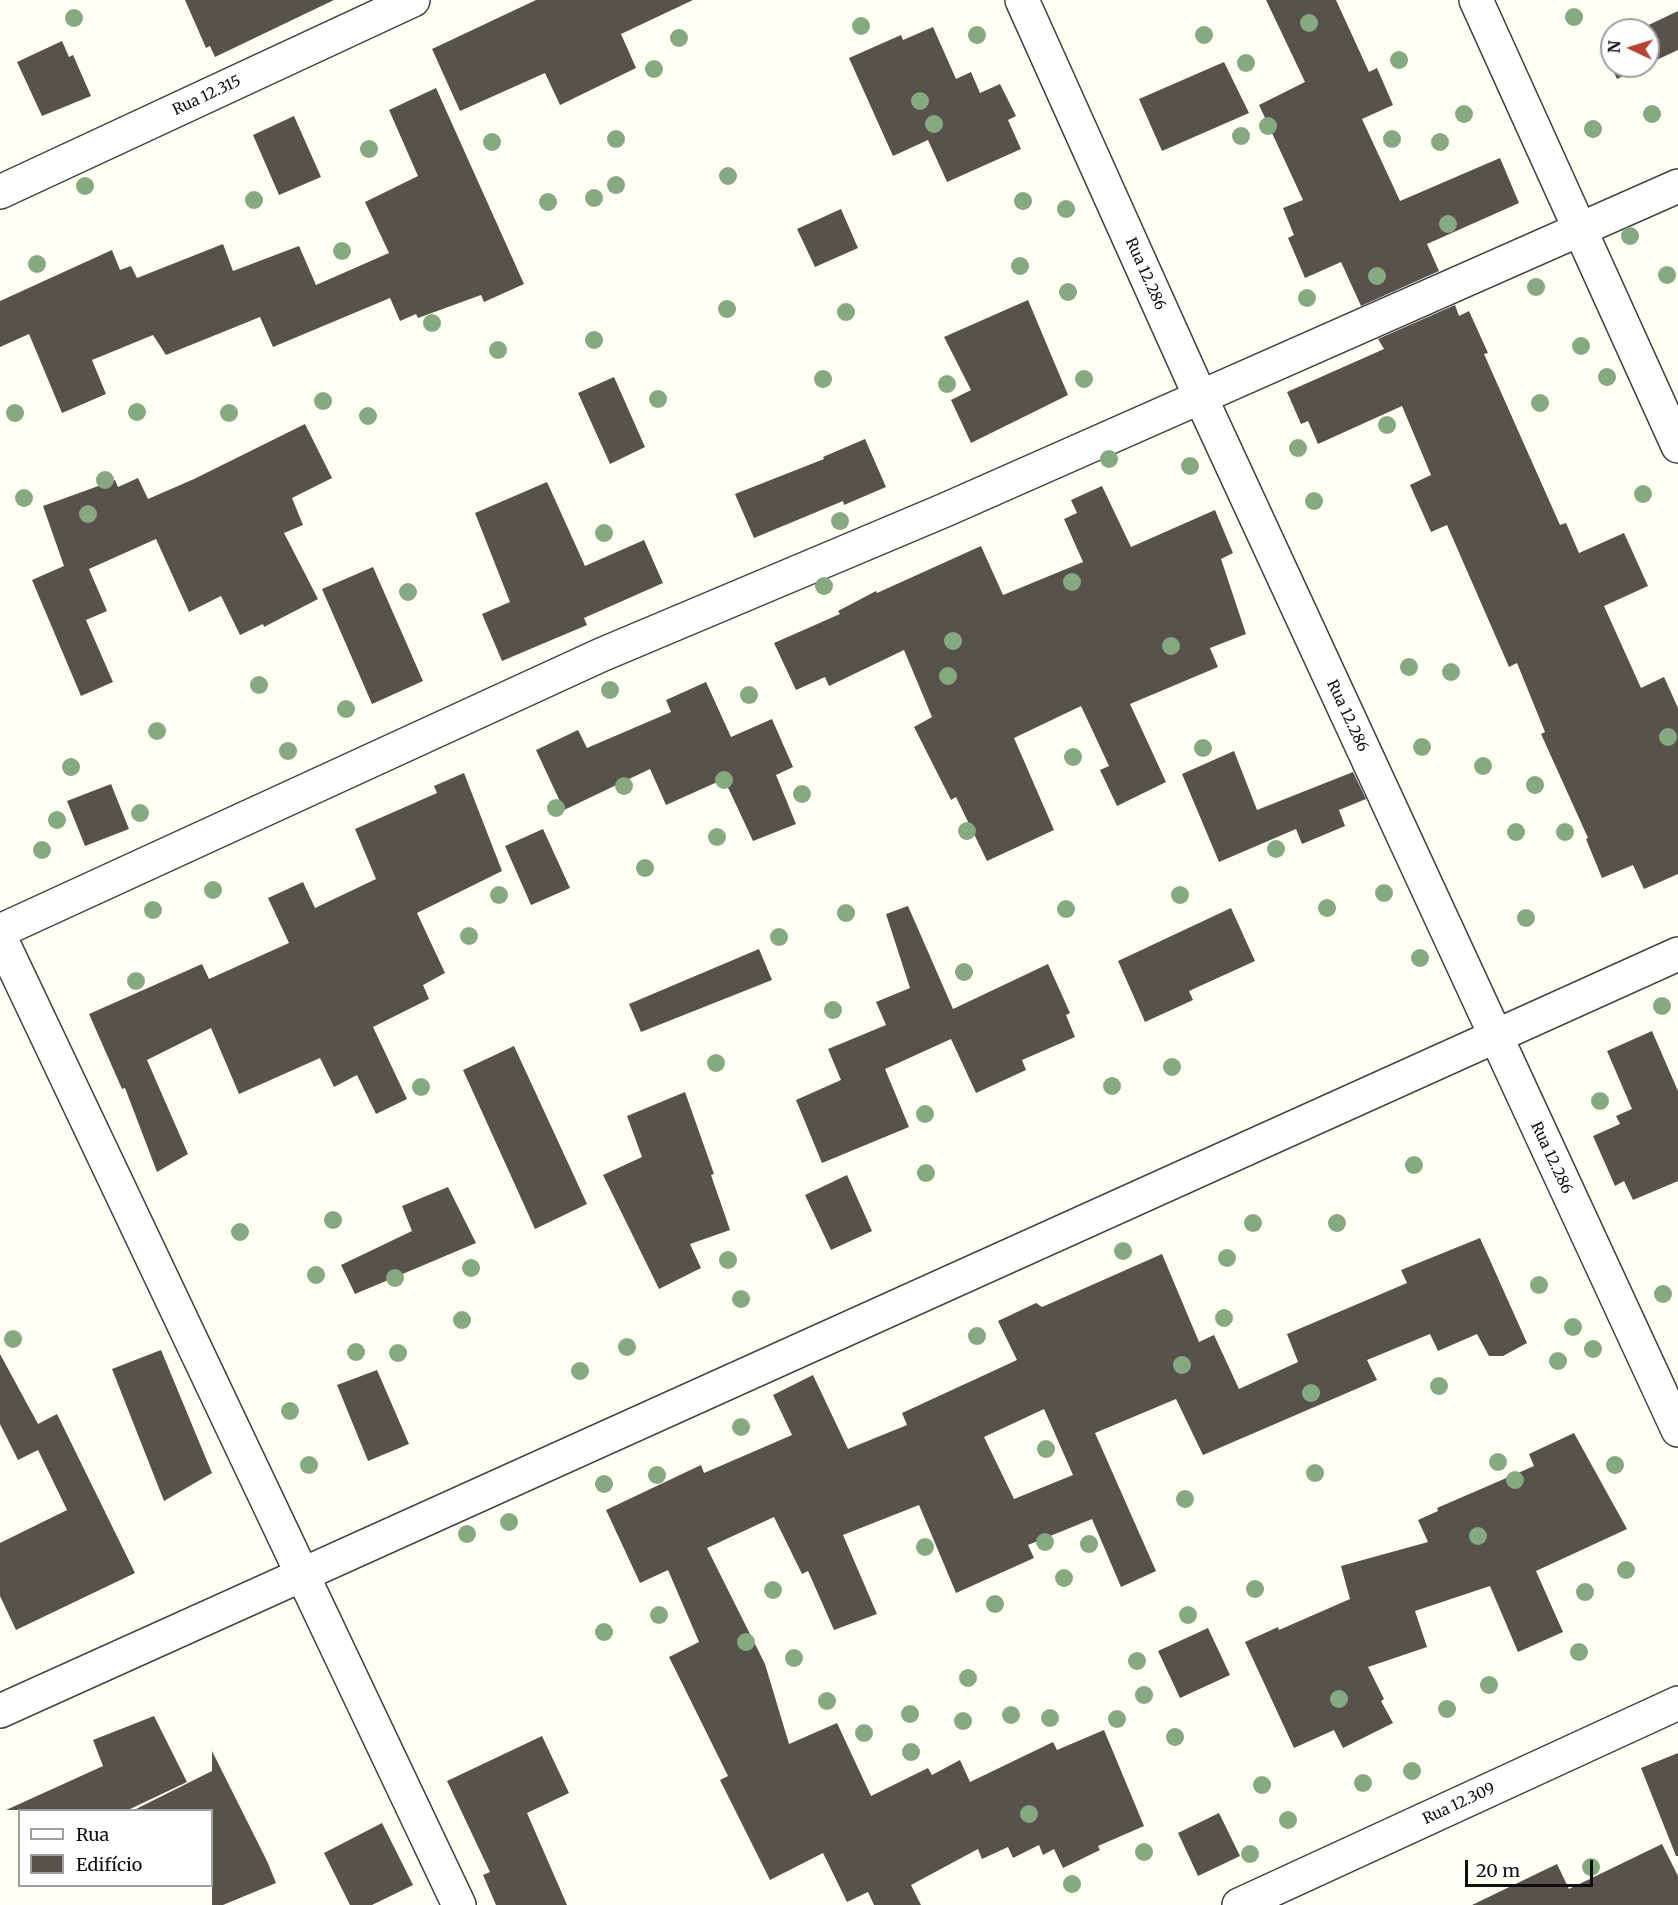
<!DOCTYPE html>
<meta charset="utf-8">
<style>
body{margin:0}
#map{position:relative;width:1678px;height:1905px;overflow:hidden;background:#fefef3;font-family:Merriweather,serif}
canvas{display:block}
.legend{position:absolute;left:18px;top:1809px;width:195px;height:78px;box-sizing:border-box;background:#fff;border:2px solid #9f9f9f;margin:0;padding:8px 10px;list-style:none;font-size:18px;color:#0f0f0f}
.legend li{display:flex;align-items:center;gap:12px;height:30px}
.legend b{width:30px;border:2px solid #9f9f9f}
.north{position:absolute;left:1600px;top:18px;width:60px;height:60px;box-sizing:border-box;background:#fff;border:2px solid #9f9f9f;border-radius:50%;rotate:274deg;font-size:16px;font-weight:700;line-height:24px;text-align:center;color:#0f0f0f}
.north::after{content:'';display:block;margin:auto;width:21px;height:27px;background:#b64331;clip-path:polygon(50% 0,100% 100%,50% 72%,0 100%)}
.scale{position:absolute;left:1465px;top:1860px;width:128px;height:27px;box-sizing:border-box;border:3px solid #0f0f0f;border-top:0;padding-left:8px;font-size:18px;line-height:21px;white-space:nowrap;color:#0f0f0f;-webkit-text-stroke:4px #fff;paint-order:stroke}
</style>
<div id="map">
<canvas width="1678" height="1905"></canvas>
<ul class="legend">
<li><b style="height:8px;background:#fff"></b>Rua</li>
<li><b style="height:16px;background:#57534c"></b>Edifício</li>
</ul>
<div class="north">N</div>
<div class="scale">20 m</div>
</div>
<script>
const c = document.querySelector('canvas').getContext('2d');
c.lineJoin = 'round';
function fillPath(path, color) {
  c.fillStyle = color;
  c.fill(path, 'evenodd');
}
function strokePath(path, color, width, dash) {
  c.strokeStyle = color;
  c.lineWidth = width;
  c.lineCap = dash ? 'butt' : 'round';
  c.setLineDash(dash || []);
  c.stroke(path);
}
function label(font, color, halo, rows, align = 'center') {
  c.font = font + ' Merriweather,serif';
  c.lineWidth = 6;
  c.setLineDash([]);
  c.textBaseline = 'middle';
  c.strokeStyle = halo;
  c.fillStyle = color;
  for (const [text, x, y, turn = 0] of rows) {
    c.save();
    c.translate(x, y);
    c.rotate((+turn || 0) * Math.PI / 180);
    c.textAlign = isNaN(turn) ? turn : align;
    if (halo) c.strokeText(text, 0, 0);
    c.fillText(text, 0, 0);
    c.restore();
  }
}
const building = new Path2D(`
 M185,0H334L215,57L210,46L206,48Z
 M536,0H693L621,34L636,68L560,105L545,73L460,111L432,49Z
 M1266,0H1336L1369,72L1377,68L1393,105L1362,119L1400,201L1500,158L1519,203L1427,244L1439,271L1361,306L1341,262L1305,278L1288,238L1294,235L1283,208L1303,200L1259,105L1305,82Z
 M1678,11V50L1648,64V30H1638Z
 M933,27L956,79L971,72L980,93L1000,84L1016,116L1008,120L1021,149L947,182L928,140L893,156L849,58L901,35L903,40Z
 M62,41L69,57L73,55L91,96L42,116L17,62Z
 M1612,42V66H1644L1617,79L1602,47Z
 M1224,62L1249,113L1162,151L1139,99Z
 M436,88L524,284L484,302L481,295L418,318L416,314L400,321L390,298L273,347L260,317L166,355L153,335L92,360L106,394L62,413L29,334L0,347V301L112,250L120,270L131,266L137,278L223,244L233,271L299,246L316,285L389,253L365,202L418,176L389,110Z
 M294,116L321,177L279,195L253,135Z
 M841,209L858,248L815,267L797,229Z
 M1028,300L1068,395L971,443L951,400L971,390L944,337Z
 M1455,305L1459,316L1469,311L1488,353L1484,354L1560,525L1566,523L1579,553L1624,533L1648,586L1604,606L1641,688L1664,677L1678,708V874L1644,889L1633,865L1602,878L1586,839L1588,838L1541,734L1545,732L1517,663L1509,667L1447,525L1431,532L1410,485L1431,475L1402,406L1318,444L1308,421L1301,424L1287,392L1384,349L1378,339Z
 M614,377L645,447L610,464L578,393Z
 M305,424L332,478L292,498L303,525L284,533L318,599L264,627L263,624L240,635L221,596L189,612L156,539L89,569L107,611L86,620L113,682L81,696L32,580L64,566L43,506L115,480L118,487L138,478L148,499L194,479Z
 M865,439L886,487L844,505L843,501L754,538L735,494L824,459L823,457Z
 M547,482L585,566L644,540L663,583L584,618L587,625L502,661L482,614L510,602L475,513Z
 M1102,486L1131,547L1215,510L1233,553L1221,559L1246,634L1210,648L1218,667L1130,704L1166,782L1117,806L1100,770L1109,766L1081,706L1014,738L1054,830L987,861L956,797L951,800L914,727L932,717L904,650L829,686L825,677L796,690L774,643L840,614L838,611L876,591L877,593L981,546L1003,595L1083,562L1064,519L1077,513L1071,500Z
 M373,567L423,681L372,704L322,589Z
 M706,682L731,737L772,719L793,767L776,775L796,824L753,841L724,779L666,805L650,769L564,810L536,750L578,730L587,748L671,712L666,700Z
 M1234,751L1257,810L1353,772L1366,799L1339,810L1345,826L1302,844L1296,829L1219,862L1182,774Z
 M464,773L502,871L417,913L445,973L423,985L429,999L373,1027L407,1099L376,1114L357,1075L334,1087L320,1058L239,1094L211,1028L147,1060L188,1154L157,1172L125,1088L122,1089L89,1014L202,964L209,979L289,943L268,898L303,882L315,908L376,879L355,829L437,793L434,786Z
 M111,784L129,829L85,846L67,801Z
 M543,829L570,888L531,905L505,846Z
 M908,906L953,1009L1048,964L1070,1013L1066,1015L1075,1037L1022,1060L1026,1070L976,1093L951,1039L885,1069L909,1127L822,1163L796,1100L841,1080L828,1049L886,1025L876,1002L910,988L886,914Z
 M1231,908L1255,961L1189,991L1193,1000L1145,1022L1118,961Z
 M759,949L772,980L641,1032L629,1004Z
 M1652,1031L1678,1091V1181L1633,1200L1624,1181L1615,1186L1593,1136L1620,1124L1616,1116L1632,1109L1607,1051Z
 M514,1046L587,1204L535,1229L463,1070Z
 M685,1092L714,1174L711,1175L730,1230L690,1244L701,1268L659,1289L603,1175L642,1157L627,1116Z
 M847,1175L872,1231L831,1250L805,1195Z
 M448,1187L476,1243L355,1294L341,1265L412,1231L402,1206Z
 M1480,1238L1527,1343L1503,1356H1489L1477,1334L1438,1351L1430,1334L1367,1360L1377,1380L1203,1455L1176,1399L1095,1433L1156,1571L1121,1587L1092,1519L1028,1545L1034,1558L956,1593L919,1505L843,1535L877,1614L834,1630L808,1571L802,1574L774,1517L707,1548L765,1664L789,1744L837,1723L871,1796L928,1768L932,1775L960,1760L970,1782L1053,1742L1057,1750L1104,1730L1144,1826L1098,1846L1100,1850L1063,1868L1054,1849L1043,1855L1039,1845L1013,1858L1008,1847L982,1859L978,1849L911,1885L921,1905H874L868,1892L847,1902L823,1853L770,1880L720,1780L728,1776L669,1657L699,1642L668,1570L640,1583L606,1510L701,1465L704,1473L792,1435L773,1395L813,1375L848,1449L907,1425L902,1413L1017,1360L998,1321L1036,1303L1042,1307L1162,1254L1199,1342L1214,1335L1239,1389L1298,1362L1287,1334L1407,1283L1401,1270ZM1044,1409L1073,1475L1014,1499L984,1437Z
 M161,1350L212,1473L164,1501L112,1369Z
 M0,1354L38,1424L57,1414L135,1573L16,1630L0,1596V1543L67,1510L38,1450L18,1460L0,1424Z
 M377,1370L409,1444L368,1461L337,1385Z
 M1574,1433L1627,1529L1536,1571L1563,1632L1518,1652L1490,1586L1415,1611L1427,1647L1368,1667L1384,1699L1381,1701L1393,1723L1343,1748L1334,1730L1294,1748L1245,1642L1278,1627L1279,1630L1350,1599L1341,1566L1428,1542L1418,1520L1438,1511L1437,1508L1534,1466L1529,1454Z
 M1208,1628L1230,1675L1180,1698L1158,1651Z
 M154,1716L187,1782L128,1810H6L103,1766L93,1740Z
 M542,1736L569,1793L527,1813L567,1905H496L483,1875L490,1872L447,1781Z
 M212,1751L267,1861L276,1883L223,1905H212V1810H134L212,1771Z
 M1678,1753V1856H1676L1641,1768Z
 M1219,1813L1240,1856L1198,1876L1178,1833Z
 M382,1823L413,1885L372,1905H350L324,1853Z
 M1662,1844L1678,1876V1905H1472L1557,1864L1569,1889Z`);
const street = new Path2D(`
 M1022,0L1200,396L1678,1430
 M1476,0L1678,446
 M0,192L413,0
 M0,931L601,655L945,510L1678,186
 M0,937L459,1905
 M0,1711L1678,954
 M1239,1905L1678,1703`);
const trees = [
 [1574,17],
 [74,18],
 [1309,23],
 [861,26],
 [977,35],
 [1204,35],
 [679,38],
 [1399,60],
 [1246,63],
 [654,69],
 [920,101],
 [1464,114],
 [1652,114],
 [934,124],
 [1268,126],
 [1593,129],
 [1241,136],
 [616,139],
 [1392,139],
 [492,142],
 [1440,142],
 [369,149],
 [728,176],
 [616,185],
 [85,186],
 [594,198],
 [254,200],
 [1023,201],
 [548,202],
 [1066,209],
 [1448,224],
 [1630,236],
 [342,251],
 [37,264],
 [1020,266],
 [1667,275],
 [1377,276],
 [1536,287],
 [1068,292],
 [1307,298],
 [727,309],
 [846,312],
 [432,323],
 [594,340],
 [1581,346],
 [498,350],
 [1607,377],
 [823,379],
 [1084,379],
 [947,384],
 [658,399],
 [323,401],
 [1540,403],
 [137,412],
 [15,413],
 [229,413],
 [368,416],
 [1387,425],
 [1298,448],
 [1109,459],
 [1190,466],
 [105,480],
 [1643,494],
 [24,498],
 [1314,501],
 [88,514],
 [840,521],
 [604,533],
 [1072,582],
 [824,586],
 [408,592],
 [953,641],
 [1171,646],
 [1409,667],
 [1451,672],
 [948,676],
 [259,685],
 [610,690],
 [749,695],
 [346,709],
 [157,731],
 [1668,737],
 [1422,747],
 [1203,748],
 [288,751],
 [1073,757],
 [1483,766],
 [71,767],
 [724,780],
 [1535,785],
 [624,786],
 [802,794],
 [556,808],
 [140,813],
 [57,820],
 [967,831],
 [1516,832],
 [1565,832],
 [717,837],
 [1276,849],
 [42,850],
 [645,868],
 [213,890],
 [1384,893],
 [499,895],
 [1180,895],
 [1327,908],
 [1066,909],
 [153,910],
 [846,913],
 [1526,918],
 [469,936],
 [779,937],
 [1420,958],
 [964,972],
 [136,981],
 [1662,1006],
 [833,1010],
 [716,1063],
 [1172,1067],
 [1112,1086],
 [421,1087],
 [1600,1101],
 [925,1114],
 [1414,1165],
 [926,1173],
 [333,1220],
 [1253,1223],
 [1337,1223],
 [240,1232],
 [1123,1251],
 [1227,1258],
 [728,1260],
 [471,1268],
 [316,1275],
 [395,1278],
 [1539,1285],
 [1663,1294],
 [741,1299],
 [1224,1318],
 [462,1320],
 [1573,1327],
 [977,1336],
 [13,1339],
 [627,1347],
 [1593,1349],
 [356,1352],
 [398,1353],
 [1558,1361],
 [1182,1365],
 [580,1371],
 [1439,1386],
 [1311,1393],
 [290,1411],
 [741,1427],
 [1046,1449],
 [1498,1462],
 [309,1465],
 [1615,1465],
 [1315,1473],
 [657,1475],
 [1515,1480],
 [604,1484],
 [1185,1499],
 [509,1522],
 [467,1534],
 [1478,1536],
 [1045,1542],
 [1089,1544],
 [925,1547],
 [1626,1570],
 [1064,1578],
 [1255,1589],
 [773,1590],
 [1585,1592],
 [995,1604],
 [659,1615],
 [1188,1615],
 [604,1632],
 [746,1642],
 [1579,1652],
 [794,1658],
 [1137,1661],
 [968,1678],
 [1489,1685],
 [1144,1695],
 [1339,1699],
 [827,1701],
 [1447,1709],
 [910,1714],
 [1011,1715],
 [1050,1718],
 [1117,1719],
 [963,1721],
 [864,1733],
 [1175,1737],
 [911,1752],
 [1412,1771],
 [1363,1783],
 [1262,1785],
 [1029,1814],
 [1288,1820],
 [1144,1852],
 [1250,1854],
 [1591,1867],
 [1072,1884]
];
const streetNames = [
 ["Rua 12.315",207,96,-25],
 ["Rua 12.286",1145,274,66],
 ["Rua 12.286",1347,716,65],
 ["Rua 12.286",1551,1158,65],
 ["Rua 12.309",1459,1804,-25]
];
fillPath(building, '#57534c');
strokePath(street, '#424242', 36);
strokePath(street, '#fff', 33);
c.fillStyle = '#87a981';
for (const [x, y] of trees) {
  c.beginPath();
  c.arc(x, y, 9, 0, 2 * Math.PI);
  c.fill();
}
label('15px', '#0f0f0f', '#fff', streetNames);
</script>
